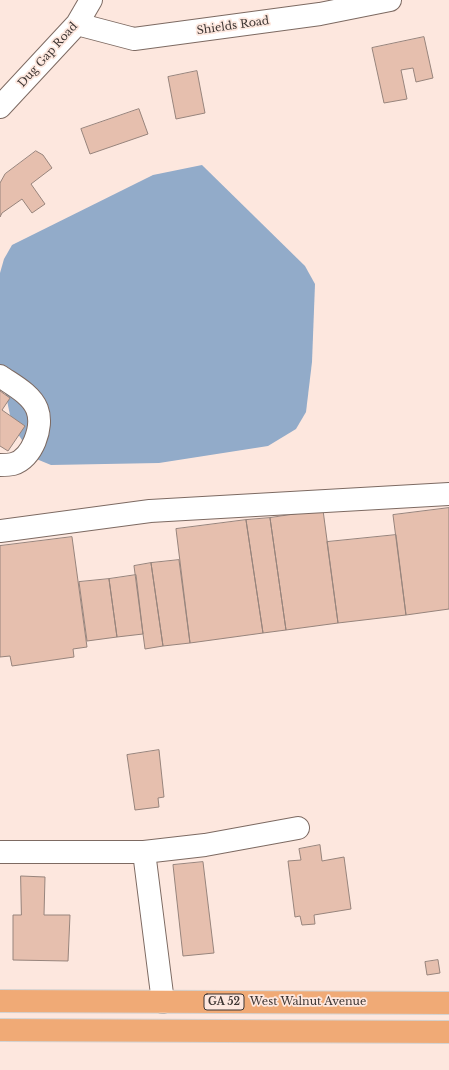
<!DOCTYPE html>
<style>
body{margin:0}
canvas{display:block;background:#fde7de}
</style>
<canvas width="449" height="1070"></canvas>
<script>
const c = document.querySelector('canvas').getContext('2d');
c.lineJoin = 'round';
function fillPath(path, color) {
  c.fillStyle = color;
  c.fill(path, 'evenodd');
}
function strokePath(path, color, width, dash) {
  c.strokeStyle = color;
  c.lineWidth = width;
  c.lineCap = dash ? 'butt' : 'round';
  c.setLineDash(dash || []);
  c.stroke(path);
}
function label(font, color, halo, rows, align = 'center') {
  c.font = font + ' "Libre Baskerville",serif';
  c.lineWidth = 3.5;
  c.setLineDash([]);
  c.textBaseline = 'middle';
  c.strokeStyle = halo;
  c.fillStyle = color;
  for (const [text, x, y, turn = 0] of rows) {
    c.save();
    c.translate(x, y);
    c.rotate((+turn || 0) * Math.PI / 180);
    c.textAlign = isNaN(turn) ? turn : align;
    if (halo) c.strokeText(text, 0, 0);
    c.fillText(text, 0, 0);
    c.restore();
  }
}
const water = new Path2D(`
 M202,165L305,266L315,284L312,362L306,412L296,429L268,446L159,463L51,465L34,458L12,425L0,366V273L4,259L12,245L153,175Z`);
const building = new Path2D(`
 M424,37L433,78L416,82L413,68L401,70L407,99L384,103L372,48Z
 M197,71L205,113L176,119L168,77Z
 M139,109L148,134L90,154L81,129Z
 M36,151L43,155L52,168L31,184L45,204L32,213L22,199L2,213L0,217V183L5,174Z
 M0,391L10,398L2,410L25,426L8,451L0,446Z
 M449,508V609L406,615L393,515Z
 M323,510L338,623L286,630L270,518Z
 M270,518L286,630L263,633L246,520Z
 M246,520L263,633L190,643L176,529Z
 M396,535L406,615L338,623L327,542Z
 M72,537L87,647L73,649L74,657L12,666L10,656L0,657V546Z
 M179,560L190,643L163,646L151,563Z
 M151,563L163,646L145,649L134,566Z
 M136,575L143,634L117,637L109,579Z
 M109,579L117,637L87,641L79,582Z
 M159,750L164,797L158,798L159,807L135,810L127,755Z
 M320,845L322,861L344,857L351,909L314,915L315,924L302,925L300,916L295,917L288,861L301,860L299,849Z
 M203,862L214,953L183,956L173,865Z
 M21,876L45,877L44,915H70L68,961L13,960V915H21Z
 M438,960L440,973L427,975L425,962Z`);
const minor = new Path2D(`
 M77,24L134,39L320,14L390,0
 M0,107L77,24L91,0
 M0,376C13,385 31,394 37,409C44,427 32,459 13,464C9,465 4,465 0,465
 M0,531L150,511L449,494
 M0,852H144
 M163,1002L144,852L205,845L298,828`);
const major = new Path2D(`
 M0,1001L449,1003
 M0,1030L449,1032`);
const shields = [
 [224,1002,40]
];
const shieldNames = [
 ["GA 52",224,1002]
];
const streetNames = [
 ["Shields Road",233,26,-8],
 ["Dug Gap Road",48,55,-48],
 ["West Walnut Avenue",308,1002]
];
fillPath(water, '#92abc9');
fillPath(building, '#e6bfae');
strokePath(building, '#97847c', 1);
strokePath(minor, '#7d6a62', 24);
strokePath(major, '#d4d3d2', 24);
strokePath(minor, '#fff', 22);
strokePath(major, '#f0aa76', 22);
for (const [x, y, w] of shields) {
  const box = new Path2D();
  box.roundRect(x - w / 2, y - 8, w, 16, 3);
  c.fillStyle = '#fde7de';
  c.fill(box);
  strokePath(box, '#3d3532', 1);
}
label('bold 10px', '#3d3532', null, shieldNames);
label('11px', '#3d3532', '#fde7de', streetNames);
</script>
